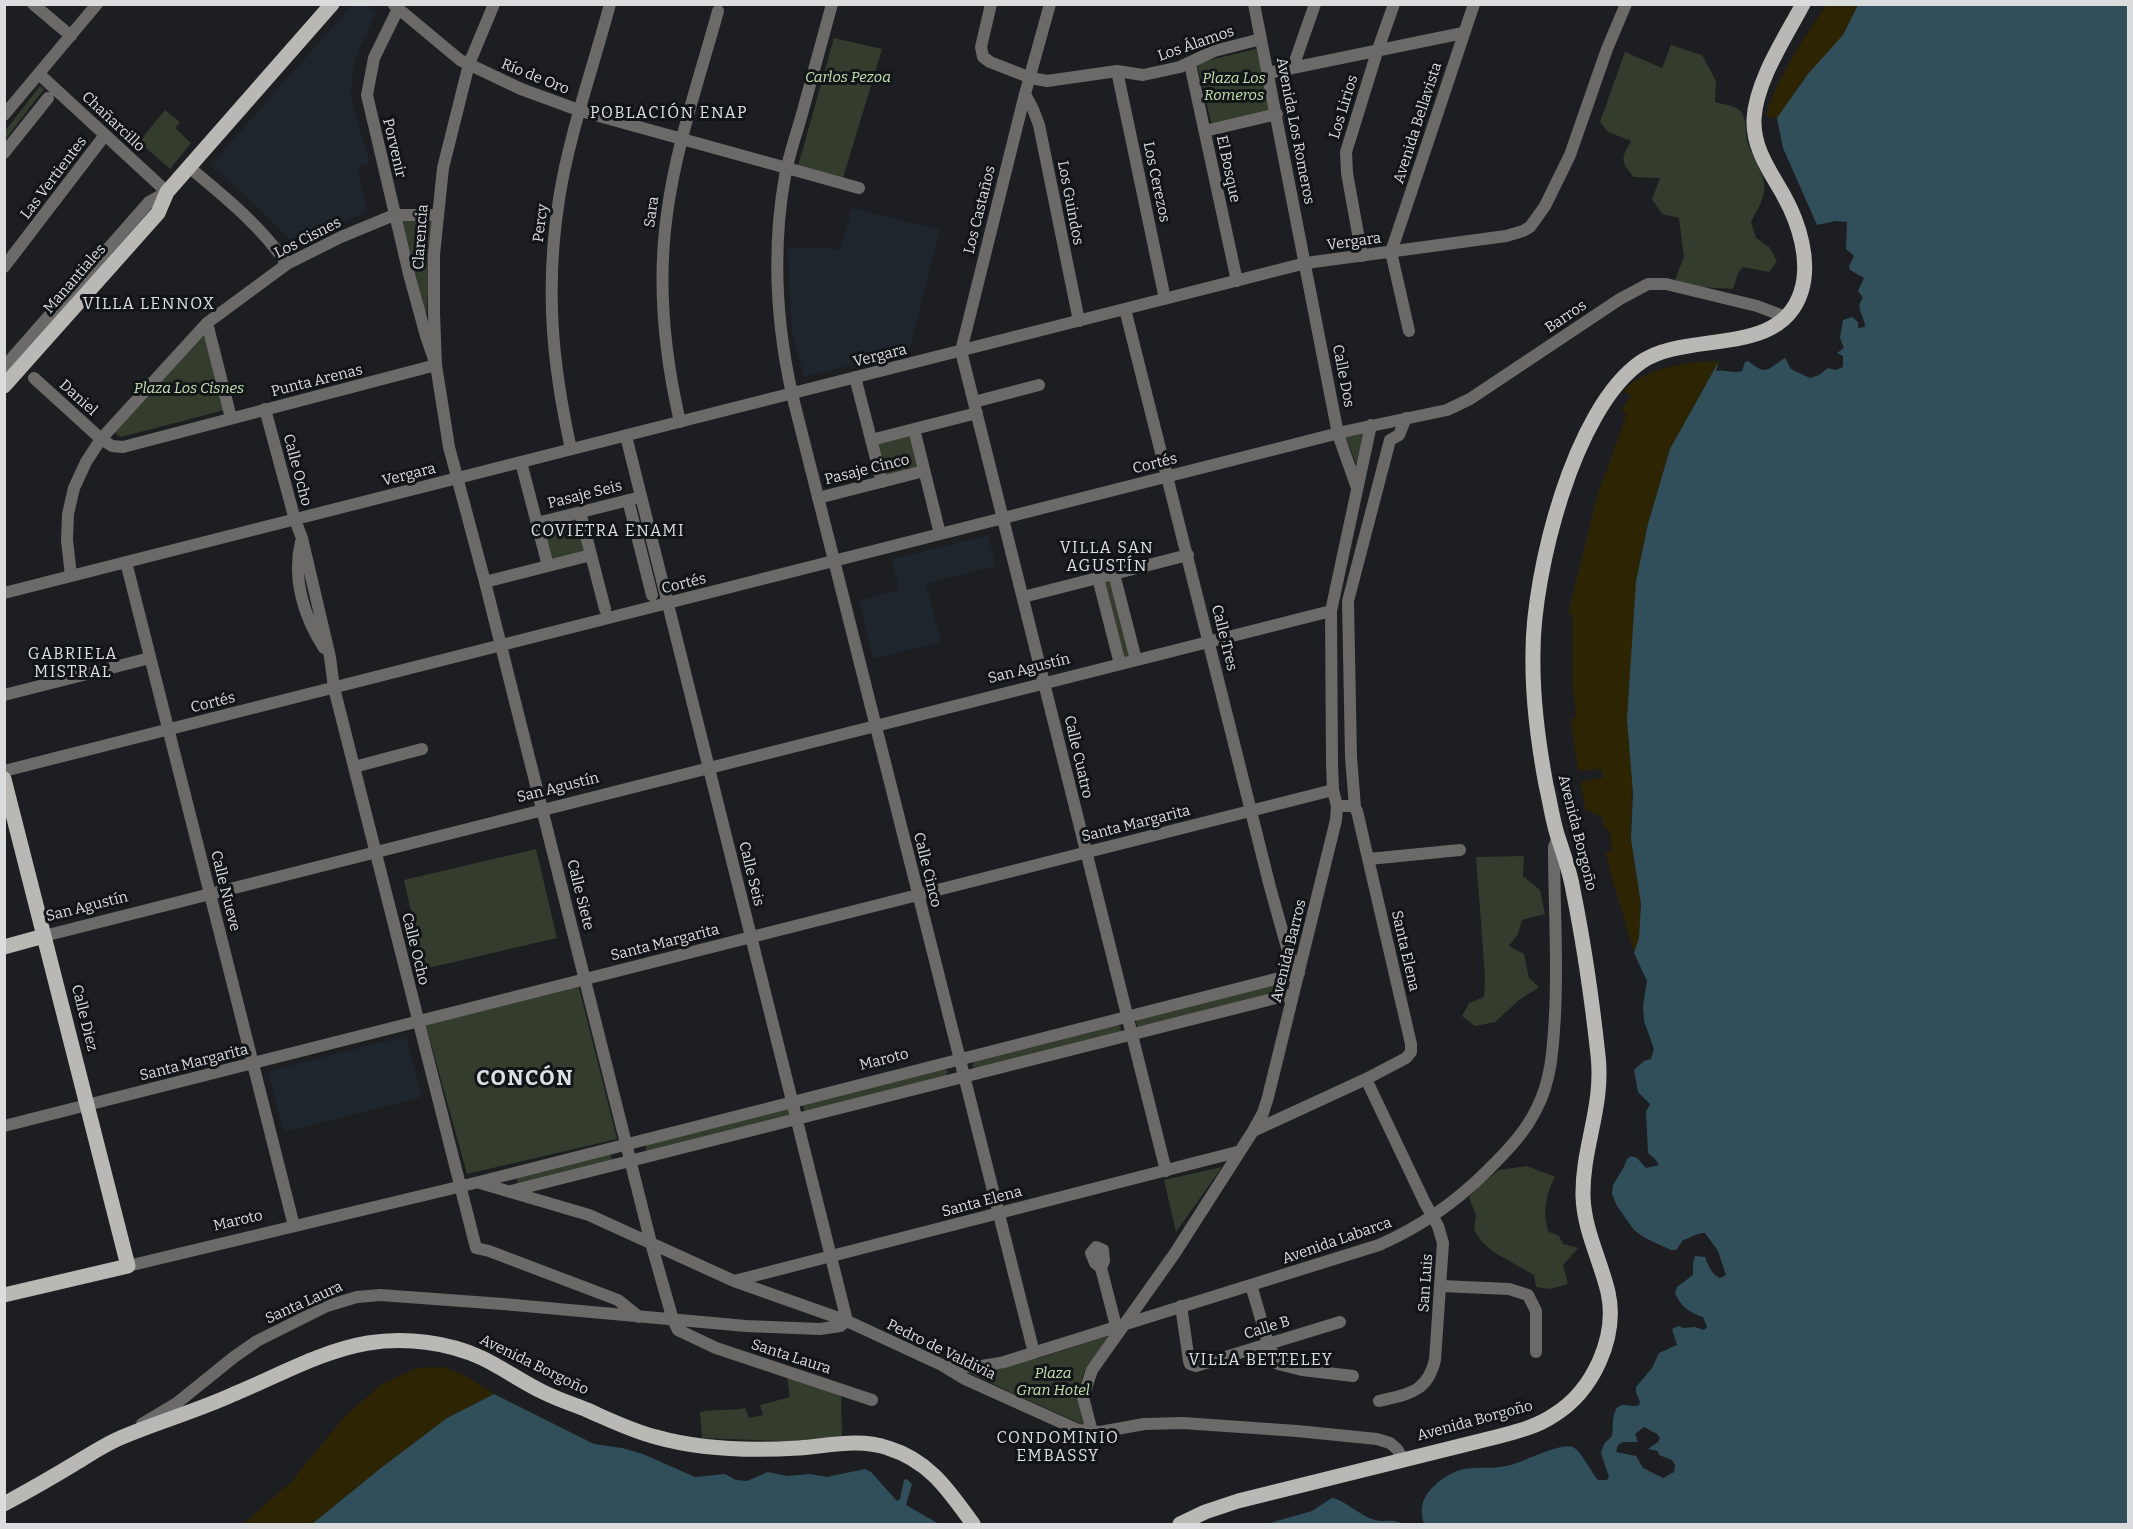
<!DOCTYPE html>
<meta charset="utf-8">
<style>
body{margin:0}
#map{position:relative;width:2133px;height:1529px;overflow:hidden;background:#1c1e21;font-family:Bitter,serif}
canvas{display:block}
.frame{position:absolute;inset:0;border:6px solid #dadcde;pointer-events:none}
</style>
<div id="map">
<canvas width="2133" height="1529"></canvas>
<div class="frame"></div>
</div>
<script>
const c = document.querySelector('canvas').getContext('2d');
c.lineJoin = 'round';
function fillPath(path, color) {
  c.fillStyle = color;
  c.fill(path, 'evenodd');
}
function strokePath(path, color, width, dash) {
  c.strokeStyle = color;
  c.lineWidth = width;
  c.lineCap = dash ? 'butt' : 'round';
  c.setLineDash(dash || []);
  c.stroke(path);
}
function label(font, color, halo, rows, align = 'center') {
  c.font = font + ' Bitter,serif';
  c.lineWidth = 6;
  c.setLineDash([]);
  c.textBaseline = 'middle';
  c.strokeStyle = halo;
  c.fillStyle = color;
  for (const [text, x, y, turn = 0] of rows) {
    c.save();
    c.translate(x, y);
    c.rotate((+turn || 0) * Math.PI / 180);
    c.textAlign = isNaN(turn) ? turn : align;
    if (halo) c.strokeText(text, 0, 0);
    c.fillText(text, 0, 0);
    c.restore();
  }
}
const built = new Path2D(`
 M352,5H368L376,13L357,54L352,72L351,93L353,107L370,163L357,168L367,211L295,245L267,216L211,165Z
 M852,208L940,230L909,351L804,377L792,330L787,247L841,249Z
 M988,535L996,566L926,584L941,642L873,659L859,601L899,590L892,559Z
 M406,1036L422,1097L283,1132L268,1071Z`);
const green = new Path2D(`
 M834,38L882,49L843,178L798,166Z
 M1671,45L1702,55L1716,81L1715,102C1722,104 1732,105 1738,109C1748,116 1745,133 1748,144C1753,159 1767,176 1764,192C1762,203 1756,212 1751,222L1756,238L1769,247L1777,261L1769,272L1743,267L1738,273L1733,289L1673,285L1684,257L1679,218L1662,214L1652,199L1660,178L1634,177C1620,161 1621,159 1631,141L1608,132L1600,122L1625,52L1662,68Z
 M1256,49L1271,112L1212,126L1197,63Z
 M40,86L44,89L5,140V131Z
 M165,110L180,122L175,128L191,143L170,169L139,142Z
 M434,220L426,318L403,221Z
 M199,335L208,338L225,410L121,437L116,434L114,429Z
 M911,434L919,468L885,476L876,443Z
 M1363,434L1356,464L1346,437Z
 M578,517L586,552L551,561L542,527Z
 M1111,578L1131,656L1121,659L1101,580Z
 M536,849L557,938L424,969L404,880Z
 M1524,856L1523,876L1540,890L1545,914L1522,920L1518,934L1509,946L1524,954L1529,978L1539,987L1519,1000L1495,1022L1475,1026L1462,1016L1469,1003L1484,997L1485,976L1476,857Z
 M1284,979L1283,992L1138,1029L1135,1018Z
 M578,984L617,1139L467,1174L425,1022Z
 M1116,1023L1121,1027L1120,1033L977,1069L972,1066L975,1059Z
 M943,1068L948,1071L946,1076L805,1111L803,1107L805,1103Z
 M789,1106L794,1114L646,1151V1143Z
 M610,1152L612,1160L518,1184L516,1177Z
 M1527,1166L1555,1177C1546,1192 1542,1216 1549,1232L1559,1236L1563,1244L1578,1248L1563,1265L1568,1284L1550,1289L1536,1287L1534,1275L1495,1253L1482,1242L1474,1230L1476,1216L1469,1197L1481,1184L1499,1170Z
 M1222,1167L1176,1232L1164,1180Z
 M1115,1334C1083,1367 1073,1378 1083,1425L969,1373L1039,1358Z
 M787,1376L841,1392L842,1436L805,1442L702,1438L700,1412C716,1409 730,1411 745,1408L749,1418L763,1415L760,1405L790,1397Z`);
const sand = new Path2D(`
 M1826,5H1858L1843,35L1777,118L1766,116C1778,74 1803,41 1826,5Z
 M1719,361L1670,449L1648,524L1636,581L1631,839L1641,904L1639,938L1634,953L1605,853L1612,851L1610,833L1607,828H1604L1602,817L1585,809L1581,781L1603,778L1601,769L1578,771L1571,719L1576,717L1573,686V616L1568,614L1598,493L1627,414L1621,410L1631,396L1624,391C1646,366 1688,362 1719,361Z
 M444,1367L464,1375L494,1394L447,1418L381,1468L312,1524H243L291,1482L345,1416L382,1384L417,1368Z`);
const water = new Path2D(`
 M1858,5H2128V1524H1424C1420,1509 1421,1499 1433,1487C1464,1458 1477,1473 1511,1465C1525,1461 1561,1442 1573,1447C1581,1451 1591,1472 1598,1480H1607L1609,1477L1601,1453L1604,1444L1612,1436C1614,1427 1610,1405 1624,1405C1631,1405 1632,1407 1639,1405L1640,1402L1636,1392V1387L1652,1368L1659,1353L1677,1345L1672,1329L1679,1326L1683,1328L1695,1327L1704,1330L1707,1327L1703,1317C1690,1313 1681,1307 1675,1293L1677,1287L1693,1275V1263L1695,1256L1705,1257C1708,1265 1711,1274 1720,1278L1726,1275L1718,1251L1705,1233C1698,1232 1691,1238 1683,1240L1676,1250H1671L1645,1238L1634,1230L1617,1206L1612,1194L1613,1185L1624,1167L1627,1159L1631,1156L1637,1158L1646,1168L1659,1165L1655,1159L1648,1153L1646,1112L1650,1104L1638,1092L1634,1070L1644,1061L1651,1059L1654,1049L1644,1021L1643,1006L1647,981L1634,953L1639,938L1641,904L1631,839L1633,793L1627,719L1636,581L1648,524L1670,449L1719,361L1716,371C1725,369 1733,374 1742,371L1745,362L1748,361C1769,377 1766,369 1785,358L1791,369L1810,378L1819,375L1828,368L1836,370L1843,367V356L1837,353L1844,348L1840,338L1843,320L1852,317L1858,322V328L1865,327C1865,315 1854,309 1863,298L1858,291L1864,278L1850,270L1849,266L1854,256L1846,249L1847,222L1836,221L1817,225L1783,148L1777,118L1808,74L1843,35ZM1644,1427L1657,1434L1660,1438L1658,1442L1648,1449L1658,1451L1659,1455L1672,1460L1675,1465L1674,1472L1663,1478L1643,1468L1636,1456L1616,1452L1618,1445L1623,1442H1638L1635,1434Z
 M494,1394L594,1444L622,1448L643,1454L695,1477L725,1474L736,1480L747,1481L768,1472L787,1476L810,1474L827,1477L865,1469L871,1472L897,1501L900,1499L904,1480L907,1479L912,1484L906,1505L939,1524H312L381,1468L447,1418Z
 M1332,1498C1343,1499 1360,1516 1375,1520C1386,1523 1391,1518 1403,1524H1266L1312,1511Z`);
const minor = new Path2D(`
 M33,4L71,36
 M494,4L469,64L443,168L434,255V313L436,365L449,447L485,582L651,1243L673,1320L678,1330L716,1348L872,1400
 M832,4C822,41 812,78 802,114C796,135 789,155 785,176C772,249 776,322 792,394L1034,1353
 M991,4L981,47L983,57L990,62L1031,78L1047,81L1117,71L1143,75L1180,67L1214,51L1261,39
 M1050,4L1025,94L961,351L1166,1171
 M1254,4L1338,434L1357,488
 M394,5L460,60L521,89L581,111L859,188
 M1190,64L1237,281
 M1293,67L1315,4
 M1117,71L1165,299
 M1268,73L1463,33
 M1025,94L1033,109L1039,125L1079,321
 M4,115L97,4
 M1205,131L1277,114
 M4,153L48,98
 M189,167C225,197 260,225 287,264
 M1362,256L1347,173L1346,152L1377,52L1394,4
 M4,267L105,135
 M207,323L231,418
 M1409,331L1391,252L1474,4
 M4,367L149,202L167,192L39,74
 M855,377L882,482
 M34,378L101,439L112,446L123,447L436,365L426,336L409,274L367,95L374,58L398,9
 M974,402L1039,385
 M265,409L295,520L302,538L330,657L334,688L476,1248L489,1251L618,1300L639,1317
 M680,422C664,353 657,284 667,214C676,145 700,77 718,11
 M914,429L940,534
 M626,436L847,1321
 M871,440L977,413
 M571,449C552,363 545,288 559,199C569,135 593,68 610,4
 M521,462L548,566
 M818,498L924,471
 M628,500L652,595
 M580,512L605,609
 M537,523L641,497
 M301,542C292,579 304,617 324,648
 M126,562L294,1226
 M1114,574L1136,660
 M71,576L67,540L68,514L74,488L86,462L101,439L207,323L287,264L341,237L394,215H437
 M1098,578L1120,664
 M485,582L591,555
 M4,593L1306,263L1506,236L1523,231L1530,227L1545,206L1570,155L1607,49L1626,4
 M1023,597L1188,555
 M4,695L150,658
 M354,767L422,749
 M4,771L1347,431L1447,410L1470,399L1620,299L1648,284H1666L1757,306L1786,317
 M1355,807L1351,757L1348,601L1390,440L1399,435L1406,418
 M1369,859L1460,850
 M44,936L1331,611
 M1366,1079L1425,1203L1438,1226L1443,1243L1435,1360C1427,1393 1408,1394 1379,1401
 M4,1126L1333,790
 M1253,1131L1366,1079L1406,1058L1411,1052V1044L1357,811L1353,806H1337
 M480,1183L589,1215L734,1281L847,1321L942,1365L965,1379L1078,1430L1100,1432L1144,1424L1183,1423L1297,1431L1377,1439L1390,1443L1397,1449L1403,1459
 M511,1191L1292,994
 M128,1266L479,1182L1299,973L1289,955L1270,887L1125,309
 M1101,1268L1095,1263L1091,1253L1096,1247L1103,1250L1104,1261L1101,1268L1116,1326
 M734,1281L1237,1152
 M1251,1285L1268,1343L1278,1364L1302,1370L1353,1376
 M1441,1286L1509,1289L1528,1295L1536,1311V1352
 M1181,1306L1189,1361L1190,1364L1196,1366L1340,1322
 M946,1366C966,1369 985,1366 1004,1362L1379,1245C1420,1227 1455,1203 1487,1171C1506,1152 1525,1133 1537,1108C1552,1078 1553,1047 1555,1015C1558,959 1554,903 1554,847L1558,837
 M142,1424L177,1403L234,1357L257,1341L327,1306L357,1297L380,1295L503,1304L746,1326L820,1329L840,1326L847,1321
 M1092,1432L1083,1397L1092,1370L1175,1253L1253,1131L1263,1113L1268,1097L1336,820L1337,806L1333,790L1332,763L1331,611L1371,425`);
const major = new Path2D(`
 M4,386L158,213L167,192L332,4
 M4,779L128,1266L4,1295
 M4,947L44,936
 M4,1504C28,1491 51,1478 74,1464C89,1455 104,1445 120,1438C157,1422 197,1411 234,1394C278,1376 321,1351 368,1343C405,1337 448,1342 482,1358C503,1368 522,1382 543,1392C557,1399 572,1404 587,1410C610,1420 632,1431 656,1437C702,1450 751,1451 799,1448C828,1446 859,1438 888,1448C930,1461 949,1491 973,1524
 M1180,1524L1205,1512L1238,1501L1500,1436C1519,1431 1538,1426 1554,1415C1593,1391 1618,1337 1608,1292C1600,1259 1584,1230 1583,1196C1582,1147 1604,1107 1598,1055C1592,1000 1584,944 1573,890C1570,871 1563,853 1557,834C1552,818 1550,801 1546,785C1538,742 1532,697 1533,652C1533,574 1573,409 1641,362C1688,330 1780,358 1801,292C1811,261 1799,223 1784,196C1770,171 1753,149 1754,119C1756,81 1785,38 1803,4`);
const streetNames = [
 ["Los Álamos",1196,44,-19],
 ["Río de Oro",535,77,22],
 ["Los Lirios",1344,107,-73],
 ["Chañarcillo",113,122,43],
 ["Avenida Bellavista",1418,123,-72],
 ["Avenida Los Romeros",1295,131,79],
 ["Porvenir",394,148,77],
 ["El Bosque",1228,169,78],
 ["Las Vertientes",54,178,-53],
 ["Los Cerezos",1156,182,78],
 ["Los Guindos",1070,203,79],
 ["Los Castaños",980,210,-76],
 ["Sara",652,212,-82],
 ["Percy",541,223,-83],
 ["Clarencia",421,237,-86],
 ["Los Cisnes",308,238,-27],
 ["Vergara",1354,242,-8],
 ["Manantiales",75,279,-49],
 ["Barros",1566,317,-34],
 ["Vergara",880,356,-14],
 ["Calle Dos",1343,376,79],
 ["Punta Arenas",317,381,-14],
 ["Daniel",78,398,42],
 ["Cortés",1155,464,-14],
 ["Calle Ocho",297,470,75],
 ["Pasaje Cinco",867,470,-14],
 ["Vergara",409,475,-14],
 ["Pasaje Seis",585,495,-14],
 ["Cortés",684,584,-14],
 ["Calle Tres",1224,638,76],
 ["San Agustín",1029,669,-14],
 ["Cortés",213,703,-14],
 ["Calle Cuatro",1078,757,77],
 ["San Agustín",558,788,-14],
 ["Santa Margarita",1136,824,-14],
 ["Avenida Borgoño",1577,833,76],
 ["Calle Cinco",927,870,76],
 ["Calle Seis",751,874,76],
 ["Calle Nueve",225,891,76],
 ["Calle Siete",580,895,76],
 ["San Agustín",87,907,-14],
 ["Santa Margarita",665,943,-14],
 ["Calle Ocho",415,949,76],
 ["Avenida Barros",1289,951,-76],
 ["Santa Elena",1405,951,77],
 ["Calle Diez",84,1018,76],
 ["Maroto",884,1060,-14],
 ["Santa Margarita",194,1063,-14],
 ["Santa Elena",982,1202,-15],
 ["Maroto",238,1221,-13],
 ["Avenida Labarca",1337,1241,-19],
 ["San Luis",1426,1283,-86],
 ["Santa Laura",304,1303,-24],
 ["Calle B",1267,1328,-17],
 ["Pedro de Valdivia",941,1350,26],
 ["Santa Laura",791,1357,18],
 ["Avenida Borgoño",534,1365,26],
 ["Avenida Borgoño",1475,1421,-15]
];
const parkNames = [
 ["Carlos Pezoa",848,78],
 ["Plaza Los",1234,79],
 ["Romeros",1234,96],
 ["Plaza Los Cisnes",189,389],
 ["Plaza",1053,1374],
 ["Gran Hotel",1053,1391]
];
const neighbourhoodNames = [
 ["POBLACIÓN ENAP",669,114],
 ["VILLA LENNOX",149,305],
 ["COVIETRA ENAMI",608,532],
 ["VILLA SAN",1107,549],
 ["AGUSTÍN",1107,567],
 ["GABRIELA",73,655],
 ["MISTRAL",73,673],
 ["VILLA BETTELEY",1261,1361],
 ["CONDOMINIO",1058,1439],
 ["EMBASSY",1058,1457]
];
const districtNames = [
 ["CONCÓN",525,1079]
];
fillPath(built, '#1f252d');
fillPath(green, '#343c2e');
fillPath(sand, '#2d2403');
fillPath(water, '#314f5b');
strokePath(minor, '#6b6a68', 12);
strokePath(major, '#b9b8b4', 15);
label('15px', '#dadcde', '#121518', streetNames);
label('italic 15px', '#c5e1b1', '#121518', parkNames);
c.letterSpacing = '1.5px';
label('16px', '#dde0e4', '#121518', neighbourhoodNames);
c.letterSpacing = '0px';
c.letterSpacing = '1.5px';
label('bold 21px', '#dde0e4', '#121518', districtNames);
c.letterSpacing = '0px';
</script>
